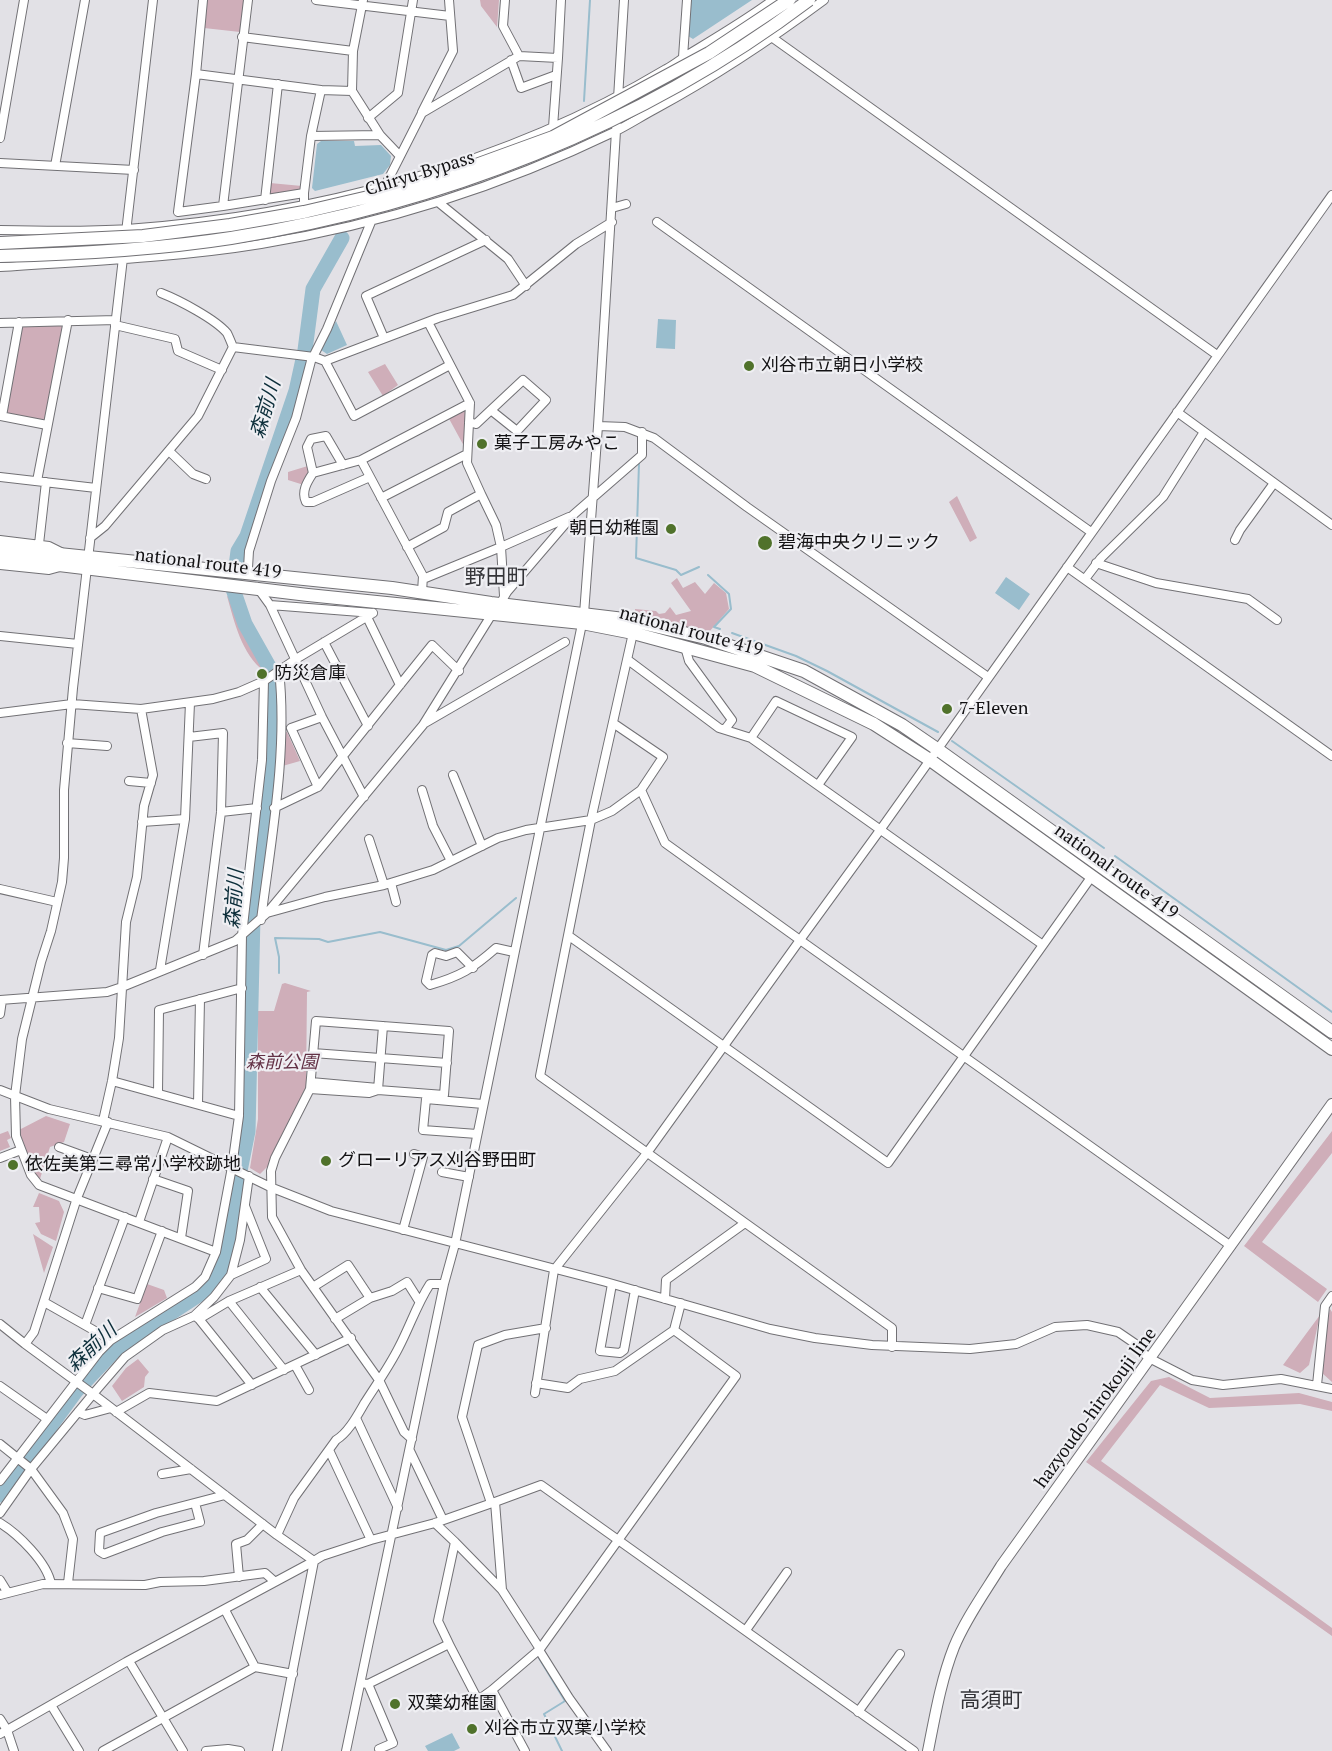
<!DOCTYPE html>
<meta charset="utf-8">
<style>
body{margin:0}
canvas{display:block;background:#e2e1e6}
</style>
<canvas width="1332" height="1751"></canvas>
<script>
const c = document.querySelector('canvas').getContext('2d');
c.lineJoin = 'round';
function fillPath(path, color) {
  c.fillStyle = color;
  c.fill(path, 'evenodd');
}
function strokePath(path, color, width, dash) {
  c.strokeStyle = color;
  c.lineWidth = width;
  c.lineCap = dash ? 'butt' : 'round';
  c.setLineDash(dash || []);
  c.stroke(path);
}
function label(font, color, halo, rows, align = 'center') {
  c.font = font + ' "PT Serif","Noto Sans JP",serif';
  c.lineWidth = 4.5;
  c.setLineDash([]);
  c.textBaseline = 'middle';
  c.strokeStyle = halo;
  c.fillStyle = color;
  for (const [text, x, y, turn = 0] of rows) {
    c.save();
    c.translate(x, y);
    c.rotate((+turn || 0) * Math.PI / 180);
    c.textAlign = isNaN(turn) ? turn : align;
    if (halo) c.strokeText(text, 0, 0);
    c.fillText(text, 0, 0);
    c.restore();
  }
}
const green = new Path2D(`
 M207,0H245L240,32L204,28Z
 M480,0H499L497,27L481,6Z
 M270,183L302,186V190L268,196Z
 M60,323L62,327L45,418L42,420L8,413L7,410L21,327L25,325Z
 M385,364L398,385L383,396L368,372Z
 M467,410L465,448L447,415Z
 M311,465L307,486L288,480V472Z
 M957,496L977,538L970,542L949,502Z
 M677,578L683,588L695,582L705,594L714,583L726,593L729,609L709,632L635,614V609L656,611L659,614L665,613L670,607L676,615L691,611L671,583Z
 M227,596L234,600L244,625L267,666L264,671C242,655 234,621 227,596Z
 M282,731L287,732L300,761L279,767Z
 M285,983L311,991L307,992L306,1086L269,1165L260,1174L250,1168L258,1119V1011H274L282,984Z
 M46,1116L70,1124L64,1142L50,1147L40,1179L34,1173L19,1130Z
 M8,1131L11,1138L7,1140L10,1147L0,1151V1134Z
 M1332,1131V1153L1262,1242L1327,1289L1318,1302L1244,1246Z
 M39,1193L59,1201L64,1212L56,1241L41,1234L35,1223L40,1222L39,1207H33Z
 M33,1234L53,1247L44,1273Z
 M147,1284L164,1290L167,1298L135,1317Z
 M1330,1309L1332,1312V1382L1322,1373L1324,1338Z
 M1320,1315L1309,1365L1300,1373L1283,1365Z
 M138,1359L149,1372L145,1377L144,1387L122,1401L112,1386L126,1368Z
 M1169,1377L1210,1398L1299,1393L1332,1402V1411L1300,1404L1209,1408L1160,1385L1101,1461L1332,1628V1636L1086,1462L1151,1381Z`);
const water = new Path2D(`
 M691,0H752L693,39L688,36Z
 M321,141H354L355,146L381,145L391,156L390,165L383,174L315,191L312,188L317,144Z
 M658,319L676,320L675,349L656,348Z
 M336,321L347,345L327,354L321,350Z
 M1006,577L1030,594L1019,610L995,593Z
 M452,1733L460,1748L454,1751H428L425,1746Z`);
const stream = new Path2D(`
 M584,101L590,0
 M639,463L636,558L676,570L681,575L699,567
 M708,575L729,594L731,609L714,627L720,629
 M732,633L796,656L827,671L938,732
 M952,741L1104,848
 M1115,856L1332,1012
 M279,973V957L275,938L319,939L328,942L380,932L446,950L459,946L516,898
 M539,1658L565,1701L544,1714L562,1751`);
const river = new Path2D(`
 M0,1495L76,1391L117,1348L211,1287L219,1275L234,1216L238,1181L248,1131L253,917L271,759L275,699L272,672L245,624L233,589L238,551L247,536L296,391L305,350L313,289L342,238`);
const minor = new Path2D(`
 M153,0L73,688L64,790V858L62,882L51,931L41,962L22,1039L15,1096L16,1136L31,1175L39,1185L216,1252
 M203,0L196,74L321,90L311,136L304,193V205
 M248,0L223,206L304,193
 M316,0L450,16
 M505,0L503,26L519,56L558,58L553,127
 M770,36L1217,355
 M242,37L353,51
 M683,57L687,0
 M558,58L561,0
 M511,60L521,88L556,75
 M196,74L178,212L223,206
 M321,90L352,91L353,51L363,0
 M352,91L380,135L399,155
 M422,112L453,51L449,0
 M368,118L398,93L413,0
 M311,136L380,135
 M0,138L24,0
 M0,163L134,170
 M55,166L85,0
 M385,186L422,113L519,56
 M265,200L278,84
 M438,202L508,259L526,286
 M612,208L626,204
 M657,222L1091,532
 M0,230C42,231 85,232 127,229C312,216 506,165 666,69C674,65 681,59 689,54C717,37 746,20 773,0
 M0,267C87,261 175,258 261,244C383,224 502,186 614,132C628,125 642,116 657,108C716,76 770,40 824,0
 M161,293C179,300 215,319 227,333C229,337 231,342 233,347
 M0,323L116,320
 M115,325L175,339L178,351L222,370
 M384,338L366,296L486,240
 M325,361L354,416L450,365
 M1177,412L1332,525
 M0,416L47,425
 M2,416L19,322
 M469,422L476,424L523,380L546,400L517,431L492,411
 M598,426L625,427L654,438L747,507L988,677
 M170,452L193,474L206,479
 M361,460L423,576L422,592
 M313,473L307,447L311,439L326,436L343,465
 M0,477L96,488
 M370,477L313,502H306C301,492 307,482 313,473L361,460L470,403L428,322
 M37,481L68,320
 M381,498L467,454
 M90,538L105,526L198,416L233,347L314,357L325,361L438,318L513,295L576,244L612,222
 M0,540L49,546L61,552
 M1235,540L1240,530L1274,483
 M39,544L46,482
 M407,547L444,527L448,512L481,494L467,463L470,403
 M1096,563L1156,583L1248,599L1277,620
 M0,565L49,570L60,567
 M1067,567L1332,756
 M248,568L249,551L271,481L296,418L311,361L327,329L371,222
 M423,579L501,547L496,525L481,494
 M1085,579L1101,558L1163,497L1204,432
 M257,587L270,605L373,613
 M504,596L501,547L569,517
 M500,604L507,592L573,515L642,455V432
 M270,605L322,717L364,797
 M367,617L400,685
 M633,633L591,820L540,1076L892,1328V1347
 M0,636L78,644
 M324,642L368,726
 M685,647L689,661L732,720L725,729
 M628,660L719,728L751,738L1043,945
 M0,713L72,704L141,709L213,699L239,692L264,681L296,659L373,613
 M425,723L565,642
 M613,723L663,757L641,790
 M189,737L223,733L221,812L203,955
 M751,738L776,701L852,737L818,785
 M67,743L107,746
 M453,775L482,846
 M129,781L151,783
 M318,787L291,728L322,717
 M422,790L433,826L451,861
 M274,808L318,787L432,645L459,671
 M221,812L257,808
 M142,822L185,819
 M369,839L384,885
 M391,883L396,902
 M0,889L57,902
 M267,913L325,897L384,885L433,870L498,838L526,830L591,820L612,811L641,790L665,843L800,940L883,826L1332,195
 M261,920C271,840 288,751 279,670
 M569,936L888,1163L1092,876
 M473,968L457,952L446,956L435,953L432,955L426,981L430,985C461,976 472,969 496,948L514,952
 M160,970L185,819L190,703
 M0,1000L107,992L122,987L235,941L267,913L423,725L492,614
 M0,1014L2,1000
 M383,1026L378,1090L444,1095L449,1031L316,1021L310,1089L275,1158L271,1171L272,1217L301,1270L379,1380L404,1432L412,1439
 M313,1053L447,1063
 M112,1081L239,1116
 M311,1082L378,1088
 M310,1089L369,1093L378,1090
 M0,1090L49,1109L168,1137L270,1187L331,1211L606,1282L770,1329L815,1338L872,1345L970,1349L1016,1344L1055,1327L1087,1325L1118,1332L1140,1347L1143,1353L1151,1359L1192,1380L1223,1385L1281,1379L1332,1389
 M158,1093L159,1010L242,988
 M198,1104L200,999
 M103,1121L112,1081L119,1038L126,922L137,877L144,806L153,775L141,709
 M108,1122L77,1198L34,1332L25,1344L93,1394L125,1357L163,1330L194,1316L214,1297L231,1275L240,1240L249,1176
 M477,1134L423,1130L426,1099L483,1104
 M59,1147L92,1159
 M0,1158L21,1150
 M442,1172L469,1177
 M153,1179L188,1191L181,1238
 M139,1222L168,1137
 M403,1230L423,1157L414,1154
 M231,1275L266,1259L245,1206
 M612,1284L600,1351L620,1353L624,1350L635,1290
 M260,1287L316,1355
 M313,1287L348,1265L370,1298
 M98,1288L137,1299L162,1231
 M665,1299L666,1280L745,1223
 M229,1301L284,1370
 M44,1302L111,1340
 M195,1316L199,1319L252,1385
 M199,1319L229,1301L301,1270
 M335,1319L370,1298L392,1291L407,1282L419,1301
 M0,1324L25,1344
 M85,1325L125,1217
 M295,1365L309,1390
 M536,1383L568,1388L580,1379L615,1371L674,1330
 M1317,1385L1325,1306L1332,1296
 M0,1386L47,1419
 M535,1393L554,1270L647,1153L800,940L1231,1246
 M78,1412L85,1415L111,1408
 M116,1412L149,1393L217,1401L351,1338
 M356,1418L398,1508
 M0,1444L31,1469L63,1513L73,1539L68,1583
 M329,1450L371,1540
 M410,1451L443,1520
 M162,1474L191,1469
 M0,1481L99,1352L111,1340L195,1287L205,1277L216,1252L232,1167L239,1116L242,935L262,760L264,681
 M195,1503L200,1522L162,1532L104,1554L99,1551L100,1533L156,1513L225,1495
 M491,1503L462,1417L478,1345L505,1335L546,1328
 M0,1513L31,1469L93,1394L277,1535L314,1561L126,1662L0,1734
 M0,1523C18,1534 47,1562 51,1584
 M435,1523L455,1542
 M277,1535L294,1498L336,1440C348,1433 357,1416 364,1404C376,1385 389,1367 399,1347C410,1326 417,1304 430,1284H444
 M239,1577L236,1544L247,1540L263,1524
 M0,1580L8,1593
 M0,1595L43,1584L145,1585L160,1582L204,1581L265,1573L274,1581
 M225,1610L255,1667
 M746,1630L787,1572
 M449,1644L438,1621L455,1542L502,1590
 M540,1649L502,1590L495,1502L541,1485L914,1751
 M539,1650L569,1698L607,1751
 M129,1661L183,1751
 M361,1683L368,1684L449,1644L478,1700L492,1690L540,1649L736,1376L674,1330L681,1303
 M368,1684L393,1743L379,1749
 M492,1690L525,1751
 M51,1705L79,1751
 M858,1712L900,1654
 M0,1719L7,1730L14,1751
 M103,1751L255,1667L293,1674
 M206,1751L228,1749L240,1751
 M277,1751L314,1561L322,1556L371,1540L435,1523L495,1502
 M346,1751L444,1284L455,1244L584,614L598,426L624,0`);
const major = new Path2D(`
 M928,1751C935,1716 941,1680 954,1647C966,1618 985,1592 1001,1566L1332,1104`);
const highway = new Path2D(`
 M0,548L392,588L491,603L624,619L706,638L804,671L902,725L937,749L1332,1032
 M0,558L308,595L582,623L633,633L755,666L874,724L930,760L1332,1049`);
const highwayBridge = new Path2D(`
 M0,243L143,236L230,225L304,212L381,194L454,173L553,137L709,53L789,0
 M0,256C77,254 154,250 231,238C438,205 641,127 809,0`);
const markers = [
 [749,366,6,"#50722b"],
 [482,444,6,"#50722b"],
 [671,529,6,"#50722b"],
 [765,543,8,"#50722b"],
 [262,674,6,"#50722b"],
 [947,709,6,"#50722b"],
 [326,1161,6,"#50722b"],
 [13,1165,6,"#50722b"],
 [395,1704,6,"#50722b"],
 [472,1729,6,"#50722b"]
];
const streetNames = [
 ["Chiryu Bypass",420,174,-17],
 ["national route 419",208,564,7],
 ["national route 419",691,632,15],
 ["national route 419",1116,872,36],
 ["hazyoudo-hirokouji line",1096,1408,-54]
];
const poiNames = [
 ["刈谷市立朝日小学校",761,366],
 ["菓子工房みやこ",494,444],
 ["朝日幼稚園",659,529,"right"],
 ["碧海中央クリニック",778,543],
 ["防災倉庫",274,674],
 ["7-Eleven",959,709],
 ["グローリアス刈谷野田町",338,1161],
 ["依佐美第三尋常小学校跡地",25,1165],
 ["双葉幼稚園",407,1704],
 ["刈谷市立双葉小学校",484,1729]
];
const parkNames = [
 ["森前公園",282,1063]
];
const waterNames = [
 ["森前川",266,409,-73],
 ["森前川",235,899,-86],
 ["森前川",92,1348,-43]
];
const quarterNames = [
 ["野田町",496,578],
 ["高須町",991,1701]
];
fillPath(green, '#cfaeb9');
fillPath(water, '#99bdcd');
strokePath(stream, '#99bdcd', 2);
strokePath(river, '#99bdcd', 15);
strokePath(minor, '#727175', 10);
strokePath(major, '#727175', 12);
strokePath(highway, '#727175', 14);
strokePath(minor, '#fff', 8);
strokePath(major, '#fff', 10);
strokePath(highway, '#fff', 12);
strokePath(highwayBridge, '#727175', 14, []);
strokePath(highwayBridge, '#fff', 12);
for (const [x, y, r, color] of markers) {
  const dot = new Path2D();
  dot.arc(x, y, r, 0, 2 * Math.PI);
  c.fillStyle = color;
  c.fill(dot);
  strokePath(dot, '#efeff3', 2);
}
label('18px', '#121113', '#efeff3', streetNames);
label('18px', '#121113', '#efeff3', poiNames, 'left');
label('italic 18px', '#633246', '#efeff3', parkNames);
label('italic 20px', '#0c2e3a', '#efeff3', waterNames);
label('21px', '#343438', '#efeff3', quarterNames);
</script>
